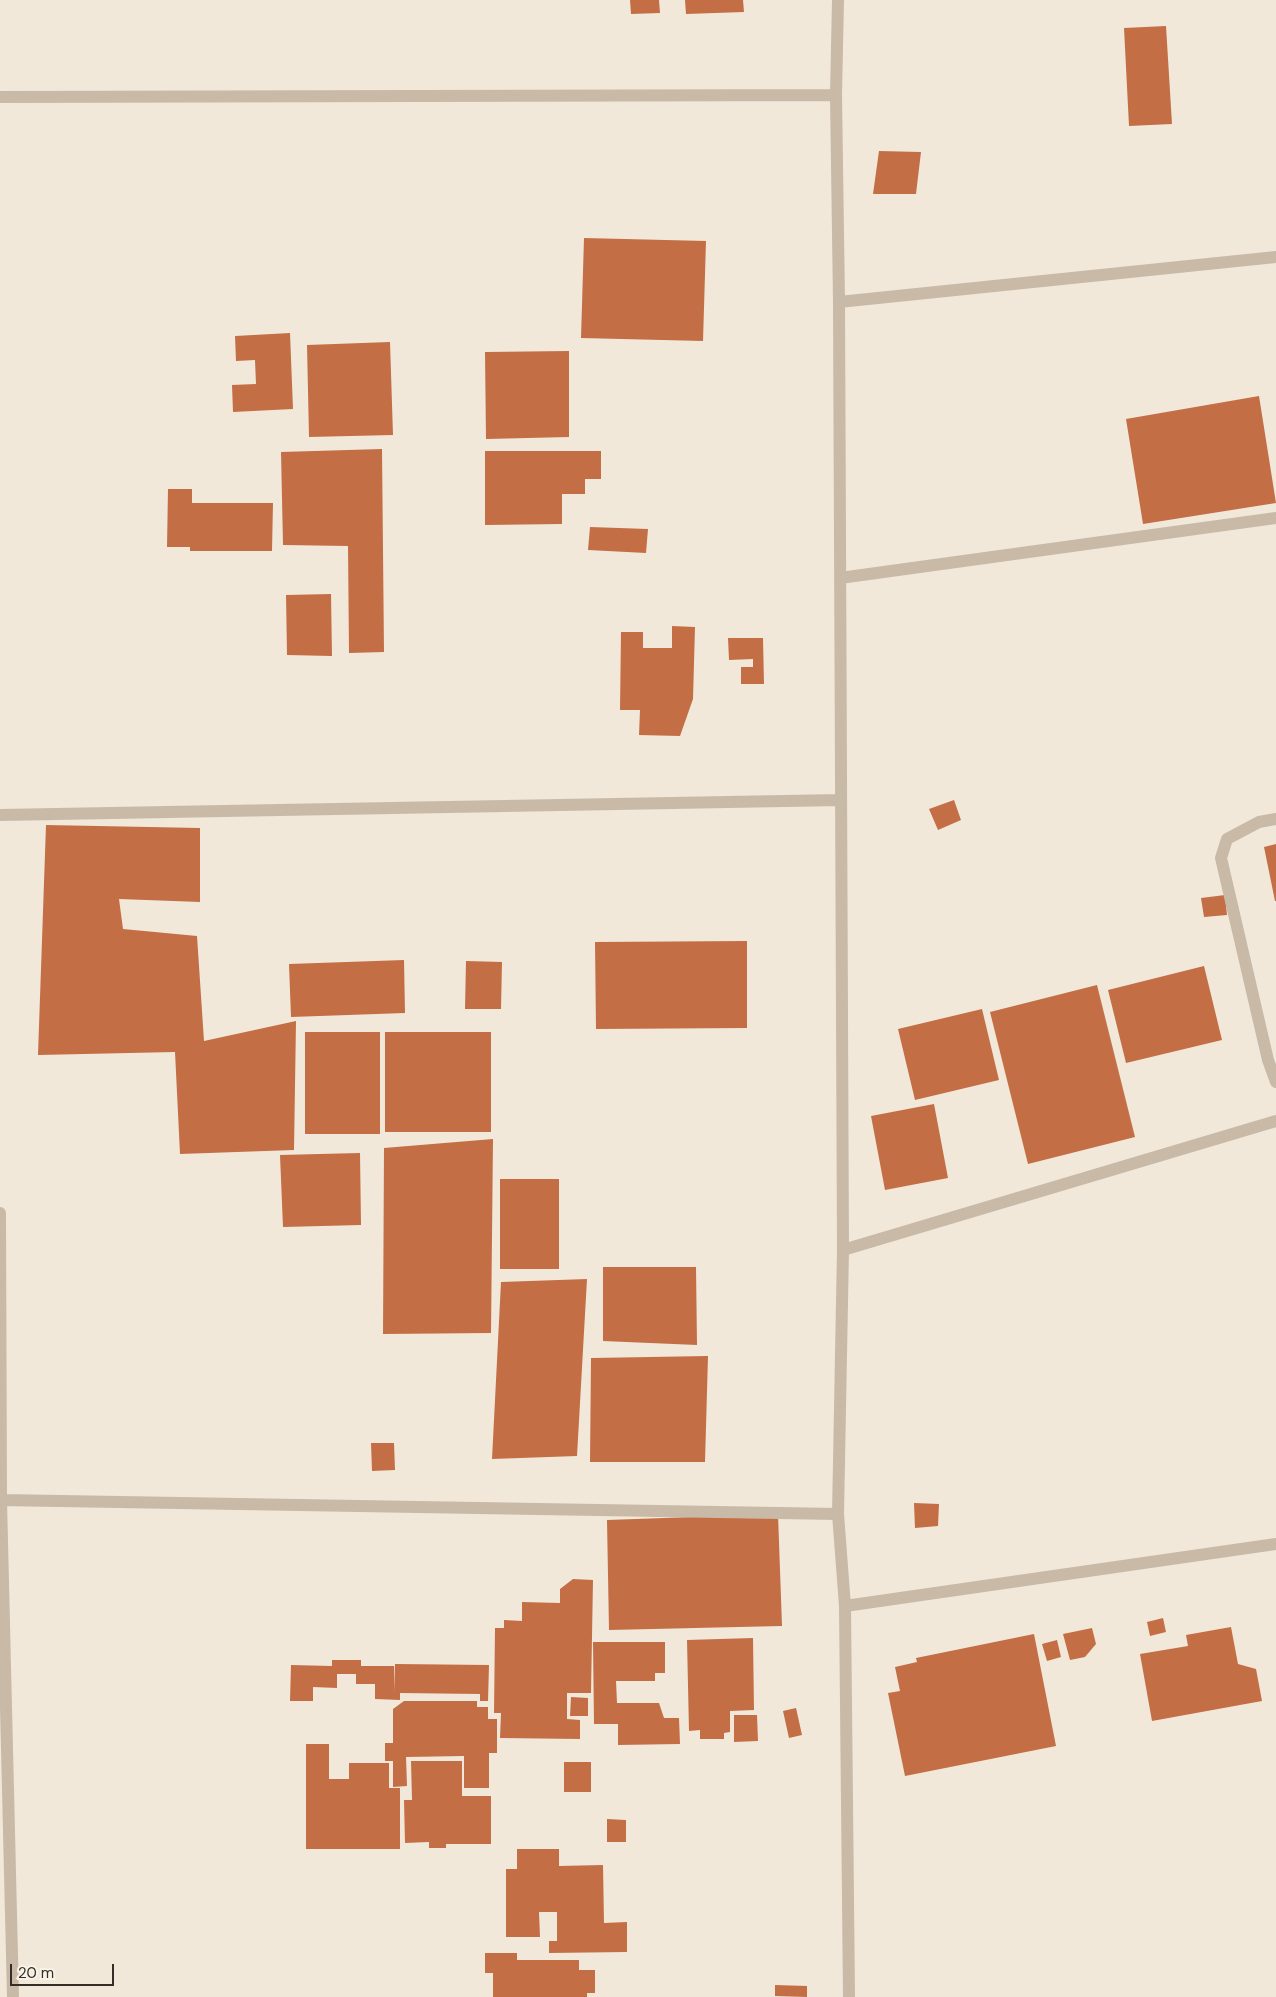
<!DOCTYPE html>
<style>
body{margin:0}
#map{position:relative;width:1276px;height:1997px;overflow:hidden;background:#f1e8da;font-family:"DM Sans",sans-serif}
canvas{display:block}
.scale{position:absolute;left:10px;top:1964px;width:104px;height:22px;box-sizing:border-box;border:2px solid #352d27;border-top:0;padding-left:6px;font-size:15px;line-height:18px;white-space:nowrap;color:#352d27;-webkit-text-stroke:4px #f9f2e7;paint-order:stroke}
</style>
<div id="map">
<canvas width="1276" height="1997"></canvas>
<div class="scale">20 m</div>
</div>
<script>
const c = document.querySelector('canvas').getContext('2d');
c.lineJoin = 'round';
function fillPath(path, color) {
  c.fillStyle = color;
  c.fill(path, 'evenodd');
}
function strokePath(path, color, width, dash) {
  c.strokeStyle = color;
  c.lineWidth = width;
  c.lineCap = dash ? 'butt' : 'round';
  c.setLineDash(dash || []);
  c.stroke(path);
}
const building = new Path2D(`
 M630,0H659L660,13L631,14Z
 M685,0H743L744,12L686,14Z
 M1166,26L1172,124L1129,126L1124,28Z
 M879,151L921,152L916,194H873Z
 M584,238L706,241L703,341L581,338Z
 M290,333L293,409L233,412L232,385L256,384L255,360L236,361L235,336Z
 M390,342L393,435L309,437L307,345Z
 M569,351V437L486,439L485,352Z
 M1259,396L1276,503L1143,524L1126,419Z
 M382,449L384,652L349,653L348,546L283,545L281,452Z
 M485,451H601V479H585V494H562V524L485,525Z
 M168,489H192V503H273L272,551H190V547H167Z
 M590,527L648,529L646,553L588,550Z
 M331,594L332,656L287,655L286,595Z
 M672,626L695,627L693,699L680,736L639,735L640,710H620L621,632H643V648H672Z
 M728,638H763L764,684H741V667H753V659L729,660Z
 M954,800L961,820L938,830L929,809Z
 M46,825L200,828V902L119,899L123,929L197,936L204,1041L296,1021L294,1150L180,1154L175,1052L38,1055Z
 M1276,844V901H1275L1264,847Z
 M1225,895L1227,915L1204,917L1201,898Z
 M747,941V1028L596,1029L595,942Z
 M404,960L405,1013L291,1017L289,964Z
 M466,961L502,962L501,1009H465Z
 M1204,966L1222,1040L1126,1063L1108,990Z
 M1097,985L1135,1137L1028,1164L990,1012Z
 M982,1009L999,1080L915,1100L898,1029Z
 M305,1032H380V1134H305Z
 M385,1032H491V1132H385Z
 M934,1104L948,1178L885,1190L871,1116Z
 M493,1139L491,1333L383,1334L384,1148Z
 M360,1153L361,1225L283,1227L280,1155Z
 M500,1179H559V1269H500Z
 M603,1267H696L697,1345L603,1341Z
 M587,1279L577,1456L492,1459L501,1282Z
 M708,1356L705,1462H590L591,1358Z
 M371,1443H394L395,1470L372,1471Z
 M914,1503L939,1504L938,1526L915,1528Z
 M778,1514L782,1626L609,1630L607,1520Z
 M573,1579L593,1580L591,1693H567V1719L580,1720V1739L500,1738L501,1713H494L495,1628H504V1620L522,1621V1602L560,1603V1589Z
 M1163,1618L1166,1632L1150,1636L1147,1622Z
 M1231,1627L1238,1664L1256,1669L1262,1701L1152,1721L1140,1654L1188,1646L1186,1635Z
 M1092,1628L1096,1644L1085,1657L1070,1660L1063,1634Z
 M1034,1634L1056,1746L905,1776L888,1693L900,1691L895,1667L917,1662L916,1658Z
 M753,1638L754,1710L730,1711V1732L724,1733V1739H700V1730L689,1731L687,1640Z
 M1057,1640L1061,1657L1047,1661L1042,1644Z
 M593,1642H665V1673H655V1681H616L617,1703H659L664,1718H679L680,1744L618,1745V1724H594Z
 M332,1660H361V1666H394V1692L395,1664L489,1665L488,1701H480V1694L400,1693V1700L375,1699V1684H356V1674H337V1688L313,1687V1701H290L291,1665L332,1666Z
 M571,1697L588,1698V1716H570Z
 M404,1701H477V1707H488V1719H497V1753H489V1788H464V1756L406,1757L407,1786L393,1787V1761H385V1743H393V1709Z
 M796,1708L802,1735L789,1738L783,1711Z
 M734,1715H757L758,1741L734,1742Z
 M306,1744H329V1779H349V1763H389V1788H400V1849H306Z
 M411,1761H462V1796H491V1844H446V1848H429V1842L405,1843L404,1800H412Z
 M564,1762H591V1792H564Z
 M607,1819L626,1820V1842H607Z
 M517,1849H559V1866L603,1865L604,1923L627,1922V1952L549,1953V1941H557V1912H539L540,1937H506V1869H517Z
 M485,1953H517V1960H579V1970H595V1993H587V1997H493V1973H485Z
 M775,1985L807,1986V1997L775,1996Z`);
const street = new Path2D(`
 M838,0L836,95L839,302L843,1250L838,1514L845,1606L849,1997
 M0,97L836,95
 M839,302L1276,257
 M840,578L1276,518
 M0,815L840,800
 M1276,819L1259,822L1227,839L1221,858L1268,1060L1276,1082
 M0,1213L1,1500L13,1997
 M843,1250L1276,1121
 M0,1500L838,1514
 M845,1606L1276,1544`);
fillPath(building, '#c46e45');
strokePath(street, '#c9b9a7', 12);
</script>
